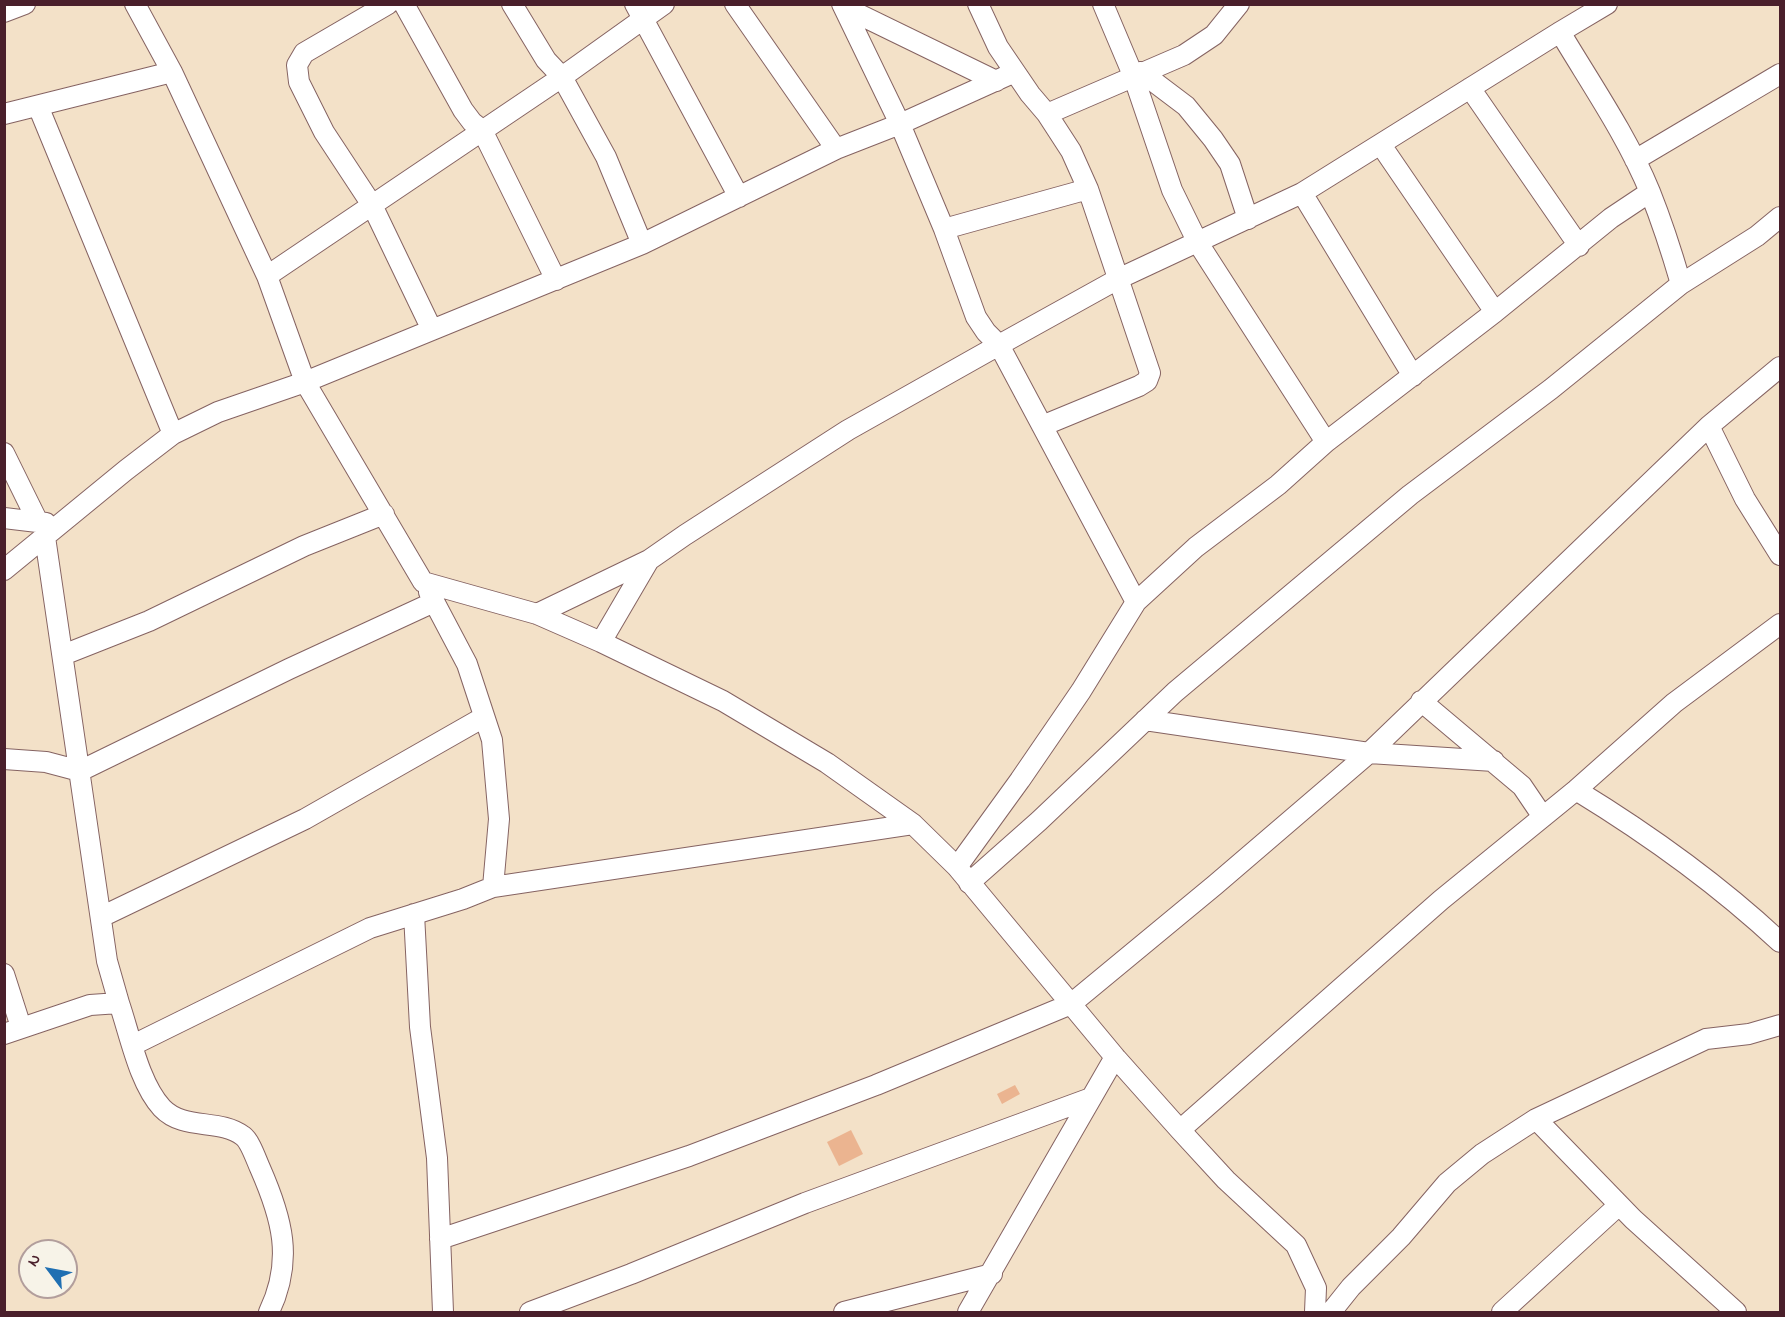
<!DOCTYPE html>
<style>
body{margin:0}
#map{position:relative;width:1785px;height:1317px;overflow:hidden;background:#f3e1c8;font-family:"Indie Flower",sans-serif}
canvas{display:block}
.frame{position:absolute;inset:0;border:6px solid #4a1f2b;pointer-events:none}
.north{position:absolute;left:18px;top:1239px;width:60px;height:60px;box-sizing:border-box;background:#f7f3e8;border:2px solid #b29e9c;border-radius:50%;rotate:302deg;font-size:16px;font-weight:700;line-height:24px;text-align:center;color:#4a1f2b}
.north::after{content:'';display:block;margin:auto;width:21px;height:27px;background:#1f6fb2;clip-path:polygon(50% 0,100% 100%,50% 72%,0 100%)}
</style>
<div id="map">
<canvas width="1785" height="1317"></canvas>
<div class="frame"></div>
<div class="north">N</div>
</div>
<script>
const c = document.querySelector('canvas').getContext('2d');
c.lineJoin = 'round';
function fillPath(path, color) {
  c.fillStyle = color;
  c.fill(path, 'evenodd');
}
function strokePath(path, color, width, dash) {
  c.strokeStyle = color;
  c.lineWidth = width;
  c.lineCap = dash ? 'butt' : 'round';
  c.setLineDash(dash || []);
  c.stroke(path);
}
const building = new Path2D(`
 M1015,1085L1020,1094L1002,1104L997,1094Z
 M851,1130L863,1154L839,1166L827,1142Z`);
const street = new Path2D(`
 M135,4L172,72L267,276L305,382L423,582L537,614L601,642L723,701L827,763L913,824L957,867L1115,1057L1180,1130L1226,1180L1296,1245L1316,1288L1315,1312
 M388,4L304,53L297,65L299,82L324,132L372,205L432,330
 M404,4L463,110L472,122L482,130L556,280
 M512,4L546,60L562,77L606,157L642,244
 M635,4L739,197
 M735,4L836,149
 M842,4L900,124L944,229L976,317L986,332L999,345L1136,602
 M978,4L998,47L1030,94L1047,114L1071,151L1088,189L1150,373L1147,381L1139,386L1042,426
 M1103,4L1133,75L1172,190L1198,243L1326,442
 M844,7L996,81
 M4,12L25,4
 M1560,32C1591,84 1627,136 1650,192C1662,222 1672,253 1681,284
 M1141,72L1186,106L1213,139L1230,164L1248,219
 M1470,88L1579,246
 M38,106L173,434
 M4,114L172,72
 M1047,114L1184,55L1214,35L1239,4
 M1381,145L1495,312
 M1635,160L1780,74
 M1302,193L1413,376
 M944,229L1088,189
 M267,276L562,77L664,4
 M1709,426L1745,499L1780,555
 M4,453L38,522
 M4,518L46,523
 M4,570L126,470L173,434L218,412L305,382L642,244L836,149L900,124L1015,72
 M429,592L467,664L492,740L499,819L493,887
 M537,614L649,560L685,535L848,430L999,345L1118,279L1302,193L1560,32L1607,4
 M601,642L649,560
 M63,655L149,621L304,546L384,514
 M1421,701L1522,786L1543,817
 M1145,720L1369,753L1494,761
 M4,759L46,762L80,771L289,669L434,602
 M1576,790C1648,834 1719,885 1780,942
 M957,867L1020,780L1081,691L1136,602L1196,547L1278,485L1326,442L1495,312L1611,218L1650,192
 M969,883L1039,821L1175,692L1410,495L1551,389L1681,284L1757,236L1780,217
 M414,914L420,1027L437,1158L443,1312
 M101,917L305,819L484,717
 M4,974L21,1027
 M119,1003C130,1035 139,1083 162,1108C184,1131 219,1118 243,1136C250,1141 256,1159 260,1168C282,1218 294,1260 269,1312
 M4,1034L90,1005L119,1003L107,961L45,537
 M133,1045L370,928L463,899L493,887L913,824
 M1536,1119L1633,1219L1736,1312
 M1180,1130L1441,900L1576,790L1674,703L1780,624
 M440,1239L689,1156L876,1085L1071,1004L1215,885L1369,753L1709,426L1780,367
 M530,1312L631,1274L805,1203L1091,1098
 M844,1312L992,1274
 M968,1312L1115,1057
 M1331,1312L1351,1287L1401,1237L1447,1183L1482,1154L1536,1119L1706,1039L1749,1034L1780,1025
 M1502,1312L1619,1205`);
fillPath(building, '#ebb490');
strokePath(street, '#856362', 22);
strokePath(street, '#fff', 20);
</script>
